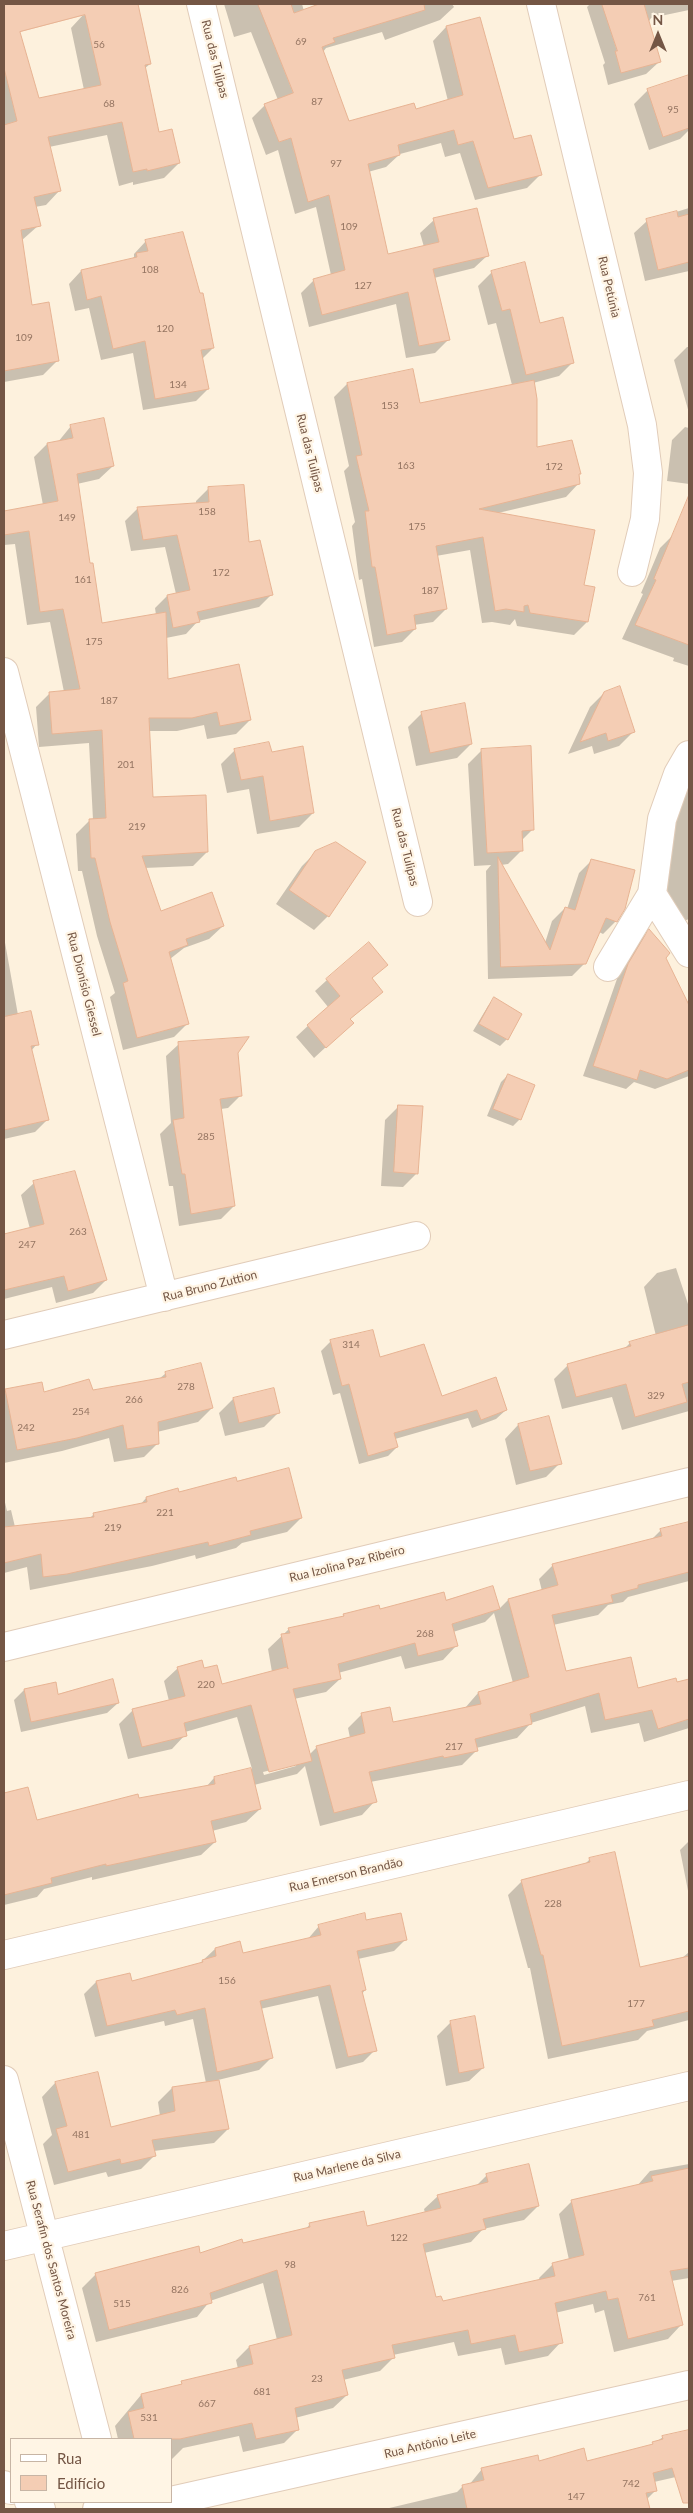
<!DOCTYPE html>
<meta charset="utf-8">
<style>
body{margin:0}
#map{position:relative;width:693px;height:2513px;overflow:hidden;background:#fdf1dd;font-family:Lato,sans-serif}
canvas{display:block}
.frame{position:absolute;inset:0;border:5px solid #745645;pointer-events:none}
.legend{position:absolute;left:10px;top:2438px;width:162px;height:65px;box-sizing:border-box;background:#fff5e5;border:1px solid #c7b5a5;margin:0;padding:6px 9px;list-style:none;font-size:15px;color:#745645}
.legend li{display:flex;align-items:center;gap:10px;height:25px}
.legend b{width:25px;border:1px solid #c7b5a5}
.north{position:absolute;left:633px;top:10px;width:50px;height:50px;-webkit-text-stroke:4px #fff5e5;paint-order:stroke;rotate:0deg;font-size:14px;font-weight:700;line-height:20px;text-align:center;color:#745645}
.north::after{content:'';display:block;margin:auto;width:18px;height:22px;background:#745645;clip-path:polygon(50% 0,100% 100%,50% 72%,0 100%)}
</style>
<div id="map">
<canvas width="693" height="2513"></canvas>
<div class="frame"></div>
<ul class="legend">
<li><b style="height:6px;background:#fff"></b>Rua</li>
<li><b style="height:14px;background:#f4cdb4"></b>Edifício</li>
</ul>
<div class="north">N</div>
</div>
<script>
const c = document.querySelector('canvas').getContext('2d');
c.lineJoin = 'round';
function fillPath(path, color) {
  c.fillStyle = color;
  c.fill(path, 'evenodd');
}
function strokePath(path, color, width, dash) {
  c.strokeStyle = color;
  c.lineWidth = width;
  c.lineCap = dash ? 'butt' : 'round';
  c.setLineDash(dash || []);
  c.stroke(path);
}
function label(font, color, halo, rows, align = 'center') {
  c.font = font + ' Lato,sans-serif';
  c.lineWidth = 4.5;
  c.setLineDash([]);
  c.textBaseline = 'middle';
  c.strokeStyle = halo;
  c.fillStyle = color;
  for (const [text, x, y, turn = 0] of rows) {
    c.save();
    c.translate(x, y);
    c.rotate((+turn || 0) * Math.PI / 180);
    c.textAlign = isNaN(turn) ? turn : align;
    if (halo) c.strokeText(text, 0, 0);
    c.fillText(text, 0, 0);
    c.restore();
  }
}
const shadow = new Path2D(`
 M81,4H136L150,64L144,69L158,133L179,163L164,178L133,185V182L119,186L107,135L49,147L60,190L46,205L35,207L39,225L21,241L31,306L58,360L43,375L4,382V32L18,29L38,100L84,90L71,28L83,15Z
 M224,4H302L304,11L323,4H452L454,7L440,20L385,40L382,32L326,48L323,52L349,122L415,110L448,101L433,41L446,27L480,19L513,141L540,175L527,188L475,200L460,153L445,157L441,143L400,154L386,167L368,172L387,255L424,247L420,233L434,220L488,255L474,268L434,278L448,340L435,353L406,358L396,304L309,327L301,293L314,280L331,275L316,207L295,214L278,150L266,155L252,118L265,105L278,100L251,32L234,37Z
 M590,4H689V10L651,18L648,23L659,62L646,74L608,85L603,65L605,63L587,7Z
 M689,76V130L680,139L649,150L634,104L648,90Z
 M689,208V271L645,281L634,233L647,221Z
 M146,241L213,348L202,359L208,389L196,401L143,410L133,353L101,360L89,308L75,311L69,284L81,271L131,260L134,257V254Z
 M492,272L573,362L559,376L533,383L536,449L577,475L579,483L566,497L498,513L583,586L587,622L574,635L517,626L515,619L510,625L492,622L482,623L470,550L436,556L446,609L433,622L414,625L415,629L402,642L374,647L362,579L359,580L352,526L355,522L344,471L349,466L334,397L347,384L419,405L512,385L496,323L488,325L478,286Z
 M687,347H689V413L674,360Z
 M71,426L113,466L99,479L77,484L89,564L101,624L156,615L155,608L167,596L176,594L165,547L131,551L125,521L137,509L196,504V501L208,489L248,544L271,595L259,607L198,621L186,634L166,638V681L250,720L236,734L207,739L204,725L177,731H149L152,798L207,852L193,866L144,868L160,913L223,926L209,939L184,948L170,959L187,1024L174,1037L123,1050L110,997L115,993L97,936L82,871H78L76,834L90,820H93L89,743L39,747L36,707L50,693L64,692L50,622L27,625L15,544L4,545V513L43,505L34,457L47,444L58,442Z
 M685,427L689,428V484L667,481L672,440Z
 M674,534L689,540V594L686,602L689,603V666L673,661L674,658L622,639L643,594L641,593L660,548Z
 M604,693L633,732L619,746L594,754L592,746L568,754L590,707Z
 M422,713L471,744L457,758L416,766L408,727Z
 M235,750L271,754L313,813L299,827L257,834L249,789L227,793L221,764Z
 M482,750L532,830L521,841L522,850L508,864L501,865L545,943L552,921L565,908L567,909L579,873L592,860L616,921L603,934L599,932L585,963L572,976L488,979L486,871L491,865L474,866L468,764Z
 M689,778V919L679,923L662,876L683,789Z
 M316,852L328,916L314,930L276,904L302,866Z
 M649,931L689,1008V1076L655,1089L634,1082L626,1089L583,1076L618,976L639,941Z
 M4,937L18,1015L37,1044L31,1051L48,1119L35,1132L4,1139Z
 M386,965L371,979L382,992L349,1020L340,1034L314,1058L296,1037L328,1007L315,991L327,980Z
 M494,999L507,1039L500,1046L473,1031L488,1006Z
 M179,1044L237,1053L241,1095L228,1108L221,1109L234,1206L221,1219L179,1226L173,1186H169L160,1134L171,1123L166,1056Z
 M508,1075L520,1119L513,1126L487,1116L501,1082Z
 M399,1106L417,1173L403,1187L381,1186L385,1120Z
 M34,1183L106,1280L93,1293L56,1303L52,1287L4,1299V1235L30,1229L21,1195Z
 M676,1268L689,1307V1411L622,1430L612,1397L562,1409L554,1379L568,1365L624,1349L630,1343L656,1336L644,1287L657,1273Z
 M331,1341L379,1359L441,1398L506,1410L496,1419L472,1428L468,1418L395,1439L397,1447L388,1456L359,1464L340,1393L333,1395L321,1351Z
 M166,1373L212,1408L198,1422L157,1432L158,1443L144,1457L114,1462L109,1438L62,1451L4,1463V1393L6,1390L43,1393L92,1392L159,1379Z
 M273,1389L278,1413L264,1427L225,1436L219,1413L233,1399Z
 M518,1425L560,1463L546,1477L516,1485L505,1439Z
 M236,1482L301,1518L287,1532L242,1543L236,1548L196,1559L195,1555L152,1566L30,1590L27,1567L4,1573V1498L7,1511L11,1510L15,1527L90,1518L94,1514L140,1505L146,1498Z
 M689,1523V1581L628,1597L623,1602L608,1605L598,1615L553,1625L565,1672L637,1689L689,1682V1728L644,1742L639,1723L591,1733L585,1706L531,1723L517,1738L476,1748V1751L462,1765L370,1782L375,1801L362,1815L320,1826L305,1766L297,1774L254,1785L260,1809L246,1822L212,1831L215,1842L201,1855L92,1880V1877L44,1889L37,1897L4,1905V1794L27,1788L36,1821L206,1787L214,1778L252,1769L237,1717L185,1732V1735L172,1749L128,1759L119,1724L133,1710L169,1701L164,1681L178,1668L203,1669L221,1686L272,1672L268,1649L289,1629L341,1618L344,1615L445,1602L499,1609L508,1600L542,1591L539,1579L553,1565L651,1540L661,1530ZM494,1613L513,1683L478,1693L465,1708L392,1724L362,1714L348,1728L350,1738L317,1747L309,1755L294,1699L326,1692L340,1679L338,1673L401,1656L405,1669L443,1660L456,1646L453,1632L485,1622ZM296,1764V1766L264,1775L263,1772Z
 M24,1690L118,1703L107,1713L21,1732L14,1700Z
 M689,1841V1896L680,1850Z
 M590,1859L640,1969L681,1959L689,1952V2020L647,2031L638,2040L548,2059L530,1968H528L508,1895L522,1881L584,1865Z
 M365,1922L406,1939L394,1951L358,1959L365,1990L362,1994L375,2050L363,2062L336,2069L318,1996L260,2009L271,2058L259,2070L218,2080L228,2129L214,2143L154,2151L155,2155L141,2169L108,2177L106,2172L54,2185L43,2144L52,2135L42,2097L55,2083L110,2129L160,2116L158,2102L172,2088L206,2083L193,2019L165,2026L164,2021L95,2037L84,1994L96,1982L131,1983L199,1964L215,1949L242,1955L307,1940L319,1926Z
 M451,2022L483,2068L469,2081L446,2086L437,2036Z
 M689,2164V2278L671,2281L681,2325L668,2339L614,2352L604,2310L595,2313L593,2304L555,2313L561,2342L548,2356L505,2365L501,2348L458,2356L454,2342L393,2355L394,2357L380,2371L343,2380L347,2395L333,2408L295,2418L298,2429L284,2443L243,2452L239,2436L183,2448L171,2460V2439H118L115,2426L141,2395L238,2369L236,2360L249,2347L277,2340L263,2283L210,2301L197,2317L96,2342L82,2288L96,2274L199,2255L305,2230L310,2224L366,2228L425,2213L424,2209L438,2196L476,2186L487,2175L538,2206L524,2220L483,2229L471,2242L424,2253L435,2299L442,2303L540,2281L539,2278L553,2264L569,2260L559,2214L572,2201L637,2186L650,2171Z
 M689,2431V2474L654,2482L656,2490L646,2500L649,2509H544L543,2505L525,2509H385L457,2492L463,2486L469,2485L482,2469L538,2462H586L650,2446L663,2437Z`);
const building = new Path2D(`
 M4,4H138L151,64L145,65L159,132L172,129L180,163L147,171V169L133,172L122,122L48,137L61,191L34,197L41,226L21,230L32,305L49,302L59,361L4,371V125L17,121L4,68ZM85,15L101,85L39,98L20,32Z
 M258,4H291L294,13L319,4H424L425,10L333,38L335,42L322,47L349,121L414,103L416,109L463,95L446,26L480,17L514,139L531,135L542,175L488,188L473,141L458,145L454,130L398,145L400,155L368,164L388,254L439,242L433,218L477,208L489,256L433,269L450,340L419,346L408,292L322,315L313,279L345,270L329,195L308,202L291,138L279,142L264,104L293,93Z
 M602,4H644L661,62L621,73L615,51H617Z
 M689,75V128L663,137L647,89Z
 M677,211L678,217L689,214V262L658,270L646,219Z
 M183,232L200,293H203L214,348L201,350L209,389L155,399L145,341L113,349L101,296L87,300L81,270L137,257L136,253L148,251L145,240Z
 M525,262L540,323L563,317L574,363L526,375L510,309L502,311L491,271Z
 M413,369L420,403L534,380L537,399V447L572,440L581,474H579L580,484L479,509L595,530L584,585L595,587L588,622L530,613L528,605L524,606V612L506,609L495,611L483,537L436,546L447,609L414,615L416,629L387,635L375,567H372L365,511H369L356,456L362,455L347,383Z
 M104,418L114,466L77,474L90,563H93L102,623L166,612L168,679L239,664L251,720L220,726L217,712L192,718H149L153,797L206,795L208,852L142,856L161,911L212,892L224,926L186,939L188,945L169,952L189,1024L137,1038L123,983L128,981L110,922L95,858H91L89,819L106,818L102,730L52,734L49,692L80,689L63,609L40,612L29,531L4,535V511L58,501L47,443L73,438L70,425Z
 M244,485L249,542L260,540L273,595L197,612L200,622L173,628L167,595L190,590L177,535L143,540L137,507L209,502L208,487Z
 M689,495V645L635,625L656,580L654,579Z
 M620,686L635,732L608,741L606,733L580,742L604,692Z
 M465,703L472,744L430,753L421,712Z
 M269,742L272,752L303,746L314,813L270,821L263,776L241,780L234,749Z
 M531,746L534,830L522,831L523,851L487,853L481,749Z
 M336,842L366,862L329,917L289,890L315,851Z
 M498,857L550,950L565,907L575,910L591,859L635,870L625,909L617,922L606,918L586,964L501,967Z
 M649,929L670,953L666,958L689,1005V1070L667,1079L640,1070L637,1080L593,1066L628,964Z
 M369,942L388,965L372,978L383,992L350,1019L354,1023L326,1048L307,1025L340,996L326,979Z
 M494,997L522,1014L508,1040L479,1024Z
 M31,1011L39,1045L31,1046L49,1120L4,1130V1017Z
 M249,1037L238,1053L242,1096L220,1099L235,1206L191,1214L185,1174H182L173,1120L184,1118L178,1042Z
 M508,1074L535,1085L521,1120L493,1109Z
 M398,1105L423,1106L418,1174L394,1172Z
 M75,1171L107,1280L68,1291L64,1276L4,1290V1234L44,1224L33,1181Z
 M689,1325V1382L682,1384L687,1402L635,1417L626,1384L576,1397L567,1364L631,1346L629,1342Z
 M373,1330L380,1357L424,1344L442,1396L496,1377L507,1410L481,1420L477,1410L394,1433L398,1447L368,1456L349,1384L342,1386L330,1340Z
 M201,1363L213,1408L158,1422L159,1444L127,1449L123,1425L77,1438L17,1450L5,1389L42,1382L44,1392L89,1379L93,1390L166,1377L165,1372Z
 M274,1388L280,1413L239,1423L233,1398Z
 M549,1416L562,1464L530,1471L518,1424Z
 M289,1468L302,1518L250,1531L251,1535L209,1546L208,1542L67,1574L43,1577L41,1554L4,1563V1527L94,1517L93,1513L147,1502L146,1497L178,1488L179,1492L236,1477L237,1481Z
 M689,1522V1572L638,1585V1588L611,1595L613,1602L552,1615L566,1671L631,1657L638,1688L676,1678L677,1682L689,1679V1719L658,1729L652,1710L605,1720L599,1693L530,1714L532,1724L475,1739L478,1751L444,1758L443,1756L369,1772L377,1802L334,1813L316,1746L365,1733L361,1713L390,1707L393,1722L424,1716L481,1704L478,1692L529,1677L508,1599L558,1585L552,1564L662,1536L660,1529Z
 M493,1586L500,1609L452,1624L458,1646L418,1656L415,1643L338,1664L341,1679L293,1689L312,1761L269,1772L251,1705L184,1723L187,1736L142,1747L132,1709L185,1696L177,1667L202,1660L204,1668L217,1665L222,1684L287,1667L288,1669L281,1634L290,1633L288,1628L344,1616L343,1614L379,1605L380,1609L444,1592L446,1600Z
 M113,1679L119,1703L31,1722L24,1689L56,1682L58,1694Z
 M251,1768L261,1809L211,1821L216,1842L106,1866V1864L51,1878L52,1883L4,1895V1793L28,1787L37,1820L138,1794L139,1798L215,1784L214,1777Z
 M615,1852L640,1967L689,1956V2011L652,2020L654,2026L562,2046L543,1955H541L521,1880L590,1862L589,1858Z
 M365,1913L366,1920L401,1913L407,1940L357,1951L366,1990L362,1991L377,2051L348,2057L330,1985L260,2001L273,2058L217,2072L205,2008L177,2015L175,2010L107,2026L96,1981L130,1973L132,1981L203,1962L202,1960L216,1956L215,1948L240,1941L243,1953L321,1935L318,1925Z
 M475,2016L484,2068L459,2073L450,2021Z
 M98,2072L111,2127L175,2111L172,2087L219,2080L229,2129L152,2140L156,2156L121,2164L120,2159L68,2172L56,2129L67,2126L55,2082Z
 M529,2164L539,2206L483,2219L486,2229L423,2244L436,2297L441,2296L443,2301L555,2276L552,2263L584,2255L571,2200L653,2181L651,2176L689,2168V2268L670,2271L683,2325L628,2339L618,2298L608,2300L606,2291L555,2303L563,2343L519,2352L515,2335L471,2344L468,2330L392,2345L395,2358L342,2370L348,2395L295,2408L299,2430L256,2439L252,2423L180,2439H134L128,2412L144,2408L141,2394L182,2384L181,2381L253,2364L249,2346L292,2335L277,2270L210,2293L212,2303L109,2330L95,2273L199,2246L200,2253L242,2239L243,2243L310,2227L309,2223L364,2211L367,2226L441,2208L437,2195L488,2182L486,2174Z
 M689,2430V2503H683L672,2468L653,2473L657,2491L646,2493L650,2509H467L462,2485L484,2480L481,2468L538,2455L539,2461L584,2448L587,2461L653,2444L652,2442L663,2439L662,2436Z`);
const minor = new Path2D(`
 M201,4L418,902
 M541,4L642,425L648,473L645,519L632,572
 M4,672L164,1297
 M652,894L689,953
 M608,967L652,894L662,819L678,774L689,755
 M4,1335L416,1236
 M4,1647L689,1482
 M4,1955L689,1795
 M4,2080L97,2439
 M4,2246L689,2086
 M4,2485L11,2490
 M171,2501L689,2385
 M29,2502L41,2509
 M97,2509L165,2502`);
const numberNames = [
 ["69",301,42],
 ["56",99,45],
 ["87",317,102],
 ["68",109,104],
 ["95",673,110],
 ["97",336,164],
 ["109",349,227],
 ["108",150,270],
 ["127",363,286],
 ["120",165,329],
 ["109",24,338],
 ["134",178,385],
 ["153",390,406],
 ["163",406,466],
 ["172",554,467],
 ["158",207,512],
 ["149",67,518],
 ["175",417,527],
 ["172",221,573],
 ["161",83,580],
 ["187",430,591],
 ["175",94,642],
 ["187",109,701],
 ["201",126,765],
 ["219",137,827],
 ["285",206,1137],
 ["263",78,1232],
 ["247",27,1245],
 ["314",351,1345],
 ["278",186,1387],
 ["329",656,1396],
 ["266",134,1400],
 ["254",81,1412],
 ["242",26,1428],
 ["221",165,1513],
 ["219",113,1528],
 ["268",425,1634],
 ["220",206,1685],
 ["217",454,1747],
 ["228",553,1904],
 ["156",227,1981],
 ["177",636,2004],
 ["481",81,2135],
 ["122",399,2238],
 ["98",290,2265],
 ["826",180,2290],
 ["761",647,2298],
 ["515",122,2304],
 ["23",317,2379],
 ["681",262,2392],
 ["667",207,2404],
 ["531",149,2418],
 ["742",631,2484],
 ["147",576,2497]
];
const streetNames = [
 ["Rua das Tulipas",215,59,76],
 ["Rua Petúnia",609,287,77],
 ["Rua das Tulipas",310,453,76],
 ["Rua das Tulipas",405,847,76],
 ["Rua Dionísio Giessel",84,984,76],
 ["Rua Bruno Zuttion",210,1286,-14],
 ["Rua Izolina Paz Ribeiro",347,1564,-14],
 ["Rua Emerson Brandão",346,1875,-13],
 ["Rua Marlene da Silva",347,2166,-13],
 ["Rua Serafin dos Santos Moreira",51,2260,75],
 ["Rua Antônio Leite",430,2444,-13]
];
fillPath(shadow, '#0003');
fillPath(building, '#f4cdb4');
strokePath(building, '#e7b393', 1);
strokePath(minor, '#e1ccb9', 30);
strokePath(minor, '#fff', 28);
label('10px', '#947461', null, numberNames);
label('12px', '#745645', '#fff5e5', streetNames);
</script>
